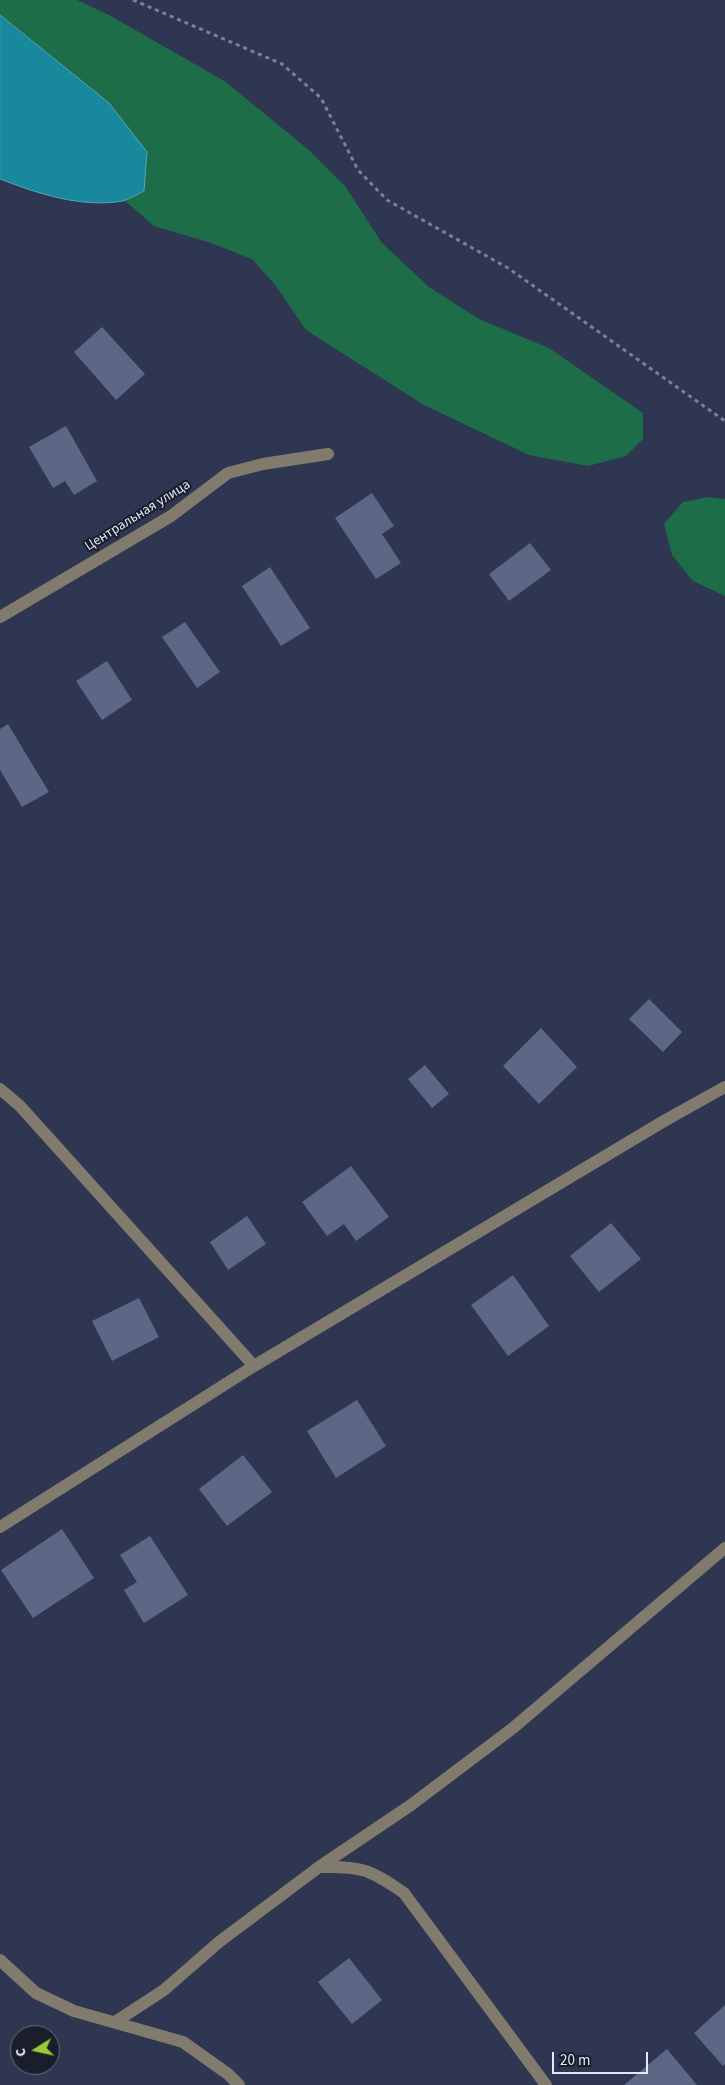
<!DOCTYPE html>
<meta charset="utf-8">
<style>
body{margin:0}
#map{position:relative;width:725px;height:2085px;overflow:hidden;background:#2e3651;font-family:"Source Sans 3",sans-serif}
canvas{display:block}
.north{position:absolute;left:10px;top:2025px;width:50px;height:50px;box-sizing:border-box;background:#1a1e2b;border:1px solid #6a6f7e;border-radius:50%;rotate:260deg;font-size:14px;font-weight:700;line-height:20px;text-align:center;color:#e2e8fa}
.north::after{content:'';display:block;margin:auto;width:18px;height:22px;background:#98cb37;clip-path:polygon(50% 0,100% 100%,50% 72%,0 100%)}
.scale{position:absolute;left:552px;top:2052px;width:96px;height:22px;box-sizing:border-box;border:2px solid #e2e8fa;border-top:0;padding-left:6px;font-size:15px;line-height:18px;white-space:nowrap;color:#e2e8fa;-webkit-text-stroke:4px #1a1e2b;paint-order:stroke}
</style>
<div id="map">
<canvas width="725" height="2085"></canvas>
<div class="north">С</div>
<div class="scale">20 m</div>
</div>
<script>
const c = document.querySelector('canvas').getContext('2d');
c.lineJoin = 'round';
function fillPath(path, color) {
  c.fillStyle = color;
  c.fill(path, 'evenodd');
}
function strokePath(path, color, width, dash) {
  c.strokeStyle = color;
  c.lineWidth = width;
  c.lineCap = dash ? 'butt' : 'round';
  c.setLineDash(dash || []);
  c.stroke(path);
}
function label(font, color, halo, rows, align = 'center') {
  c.font = font + ' "Source Sans 3",sans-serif';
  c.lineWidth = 4;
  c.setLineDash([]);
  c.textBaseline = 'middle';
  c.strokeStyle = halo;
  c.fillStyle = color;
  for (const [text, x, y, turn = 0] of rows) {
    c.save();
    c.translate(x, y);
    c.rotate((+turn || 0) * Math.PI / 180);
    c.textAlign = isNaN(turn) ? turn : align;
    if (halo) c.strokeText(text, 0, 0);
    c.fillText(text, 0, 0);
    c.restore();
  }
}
const forest = new Path2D(`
 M0,0H77L109,15L226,82L310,151L345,186L382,243L429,287L479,319L549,348L643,413V439L626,456L588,466L529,455L424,405L306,330L276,286L252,259L211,243L154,226L125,201L144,191L109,103L0,15Z
 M708,497L725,499V596L693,581L672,555L664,524L683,502Z`);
const water = new Path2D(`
 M0,15L109,103L147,152L144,191C138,194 130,199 123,201C81,208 39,194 0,179Z`);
const building = new Path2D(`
 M102,327L145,374L116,400L74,352Z
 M66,426L97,481L74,495L65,481L53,488L29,447Z
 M372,493L394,526L382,534L401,563L376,579L335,518Z
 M530,543L551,570L509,601L489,574Z
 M270,567L310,628L281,646L242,586Z
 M185,622L220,672L197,688L162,637Z
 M107,661L132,700L102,720L76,681Z
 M8,724L49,792L22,807L0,770V729Z
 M649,999L682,1032L663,1052L629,1019Z
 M541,1028L577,1067L539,1104L503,1066Z
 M425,1065L449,1094L432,1108L408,1079Z
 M351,1166L389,1217L356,1241L344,1224L327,1236L302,1202Z
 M247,1216L266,1244L228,1270L210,1242Z
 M611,1223L641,1259L599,1292L570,1256Z
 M513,1275L549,1326L508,1356L471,1305Z
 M139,1298L159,1337L112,1361L92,1321Z
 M357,1400L386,1446L336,1478L307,1431Z
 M243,1455L272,1492L227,1526L199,1489Z
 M62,1529L94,1578L33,1618L1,1570Z
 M150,1536L188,1595L144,1623L124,1590L137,1582L120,1555Z
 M349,1958L382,2000L352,2024L318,1982Z
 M725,2005V2064L723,2066L694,2033Z
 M667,2049L697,2085H624Z`);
const path = new Path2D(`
 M133,0L282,64L321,98L358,170L387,200L508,268L725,421`);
const minor = new Path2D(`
 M0,617L171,516L228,473L263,464L328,454
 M0,1089L20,1106L254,1366
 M0,1527L254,1366L664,1121L725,1087
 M319,1867C362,1866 369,1869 404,1893L546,2085
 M0,1960L36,1993L74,2011L183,2042L228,2074L239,2085
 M115,2022L164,1990L219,1942L319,1867L411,1805L513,1728L725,1548`);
const streetNames = [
 ["Центральная улица",138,516,-32]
];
fillPath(forest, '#1d6d49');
fillPath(water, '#18889c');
strokePath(water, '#55a5b8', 1);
fillPath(building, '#5d6684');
strokePath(path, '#798097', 3, [4, 4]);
strokePath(minor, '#817b6d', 12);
label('14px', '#e2e8fa', '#1a1e2b', streetNames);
</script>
